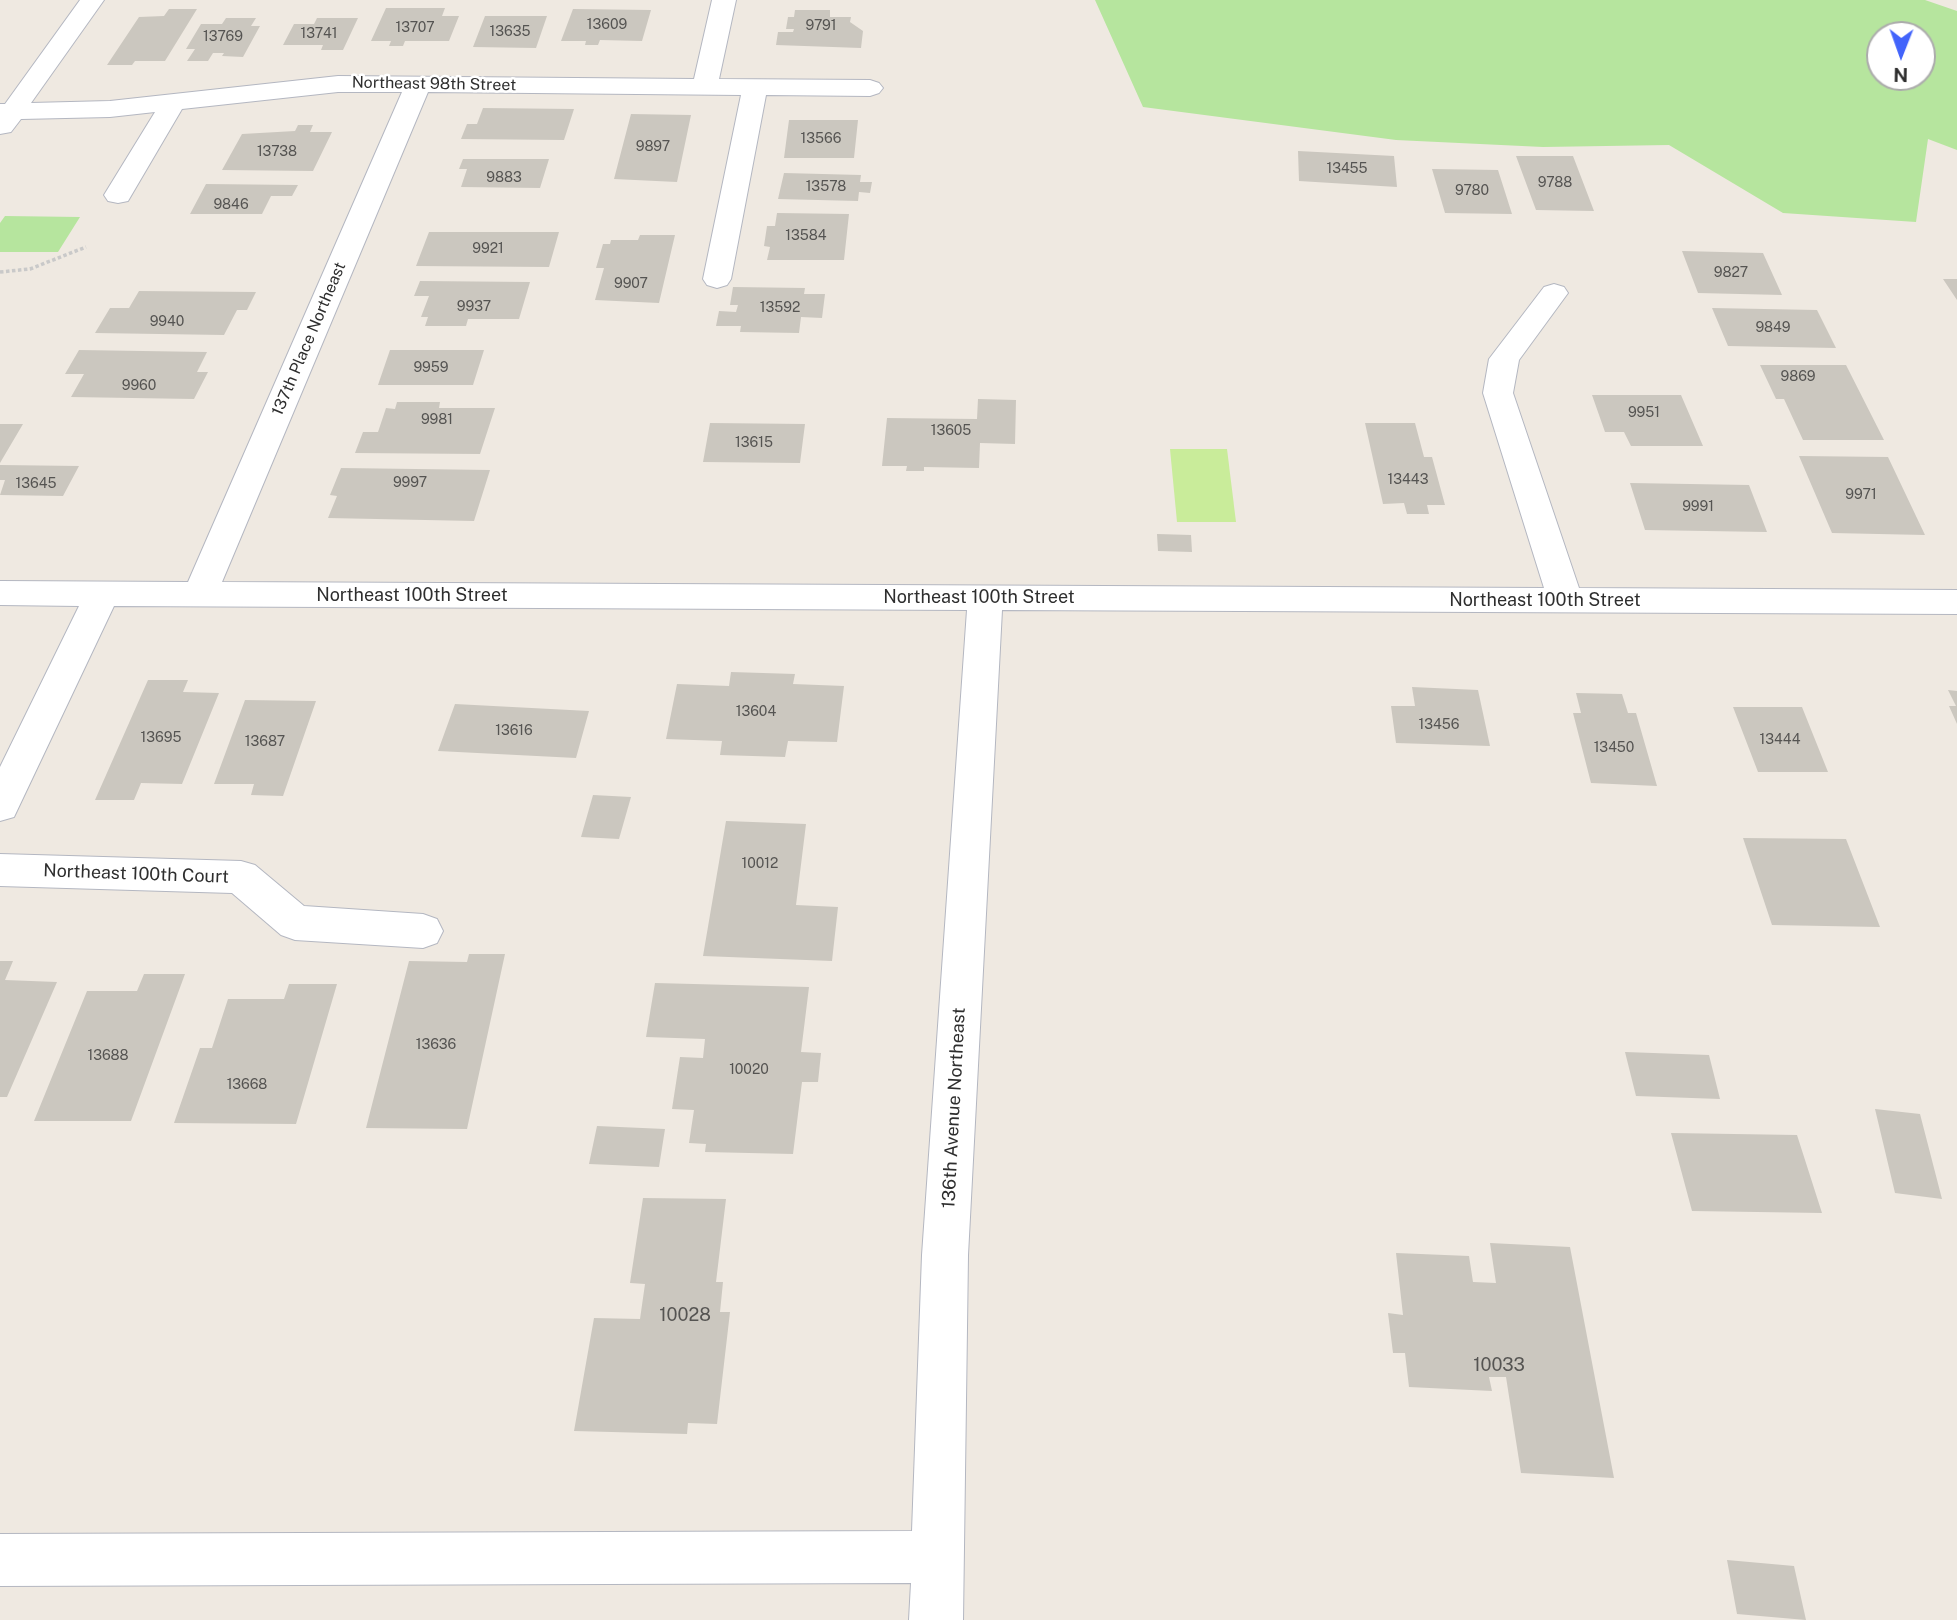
<!DOCTYPE html>
<style>
body{margin:0}
#map{position:relative;width:1957px;height:1620px;overflow:hidden;background:#efe9e1;font-family:"Public Sans",sans-serif}
canvas{display:block}
.north{position:absolute;left:1866px;top:21px;width:70px;height:70px;box-sizing:border-box;background:#fff;border:2px solid #ababab;border-radius:50%;rotate:181deg;font-size:19px;font-weight:700;line-height:28px;text-align:center;color:#2e2e2e}
.north::after{content:'';display:block;margin:auto;width:24px;height:32px;background:#4264fb;clip-path:polygon(50% 0,100% 100%,50% 72%,0 100%)}
</style>
<div id="map">
<canvas width="1957" height="1620"></canvas>
<div class="north">N</div>
</div>
<script>
const c = document.querySelector('canvas').getContext('2d');
c.lineJoin = 'round';
function fillPath(path, color) {
  c.fillStyle = color;
  c.fill(path, 'evenodd');
}
function strokePath(path, color, width, dash) {
  c.strokeStyle = color;
  c.lineWidth = width;
  c.lineCap = dash ? 'butt' : 'round';
  c.setLineDash(dash || []);
  c.stroke(path);
}
function label(font, color, halo, rows, align = 'center') {
  c.font = font + ' "Public Sans",sans-serif';
  c.lineWidth = 5;
  c.setLineDash([]);
  c.textBaseline = 'middle';
  c.strokeStyle = halo;
  c.fillStyle = color;
  for (const [text, x, y, turn = 0] of rows) {
    c.save();
    c.translate(x, y);
    c.rotate((+turn || 0) * Math.PI / 180);
    c.textAlign = isNaN(turn) ? turn : align;
    if (halo) c.strokeText(text, 0, 0);
    c.fillText(text, 0, 0);
    c.restore();
  }
}
const green = new Path2D(`
 M1095,0H1925L1957,11V150L1928,139L1916,222L1783,213L1669,145L1543,147L1396,140L1143,107ZM1922,35V77H1880V35Z
 M5,216L80,217L58,252H0V223Z`);
const pitch = new Path2D(`
 M1170,449H1227L1236,522H1177Z`);
const building = new Path2D(`
 M386,8H445L442,16H459L449,41H405L403,46H389L391,41H371Z
 M169,9H197L165,61H135L132,65H107L139,17L164,16Z
 M573,9L651,10L642,41L600,40L598,45H585L586,41H561Z
 M795,10H830V17H851L850,22L863,31L861,48L776,45L778,32H793L794,29H786L788,17H794Z
 M485,16H547L536,48L473,47Z
 M226,18H256L251,26H260L243,57L222,56L224,53H213L208,61H187L195,49H186L201,24H222Z
 M317,18H358L343,50H321L323,45H283L294,24H314Z
 M483,108L574,109L564,140L461,139L467,124H477Z
 M631,114L691,115L677,182L614,179Z
 M789,120H858L854,158H784Z
 M298,125H313L310,132H332L313,171L222,170L242,134L295,131Z
 M1298,151L1394,156L1397,187L1299,181Z
 M1516,156H1573L1594,211L1536,210Z
 M463,159H549L540,188L461,187L467,169H459Z
 M1432,169L1498,170L1512,214L1445,213Z
 M784,173L861,175L860,182H872L870,193L859,192L858,201L778,199Z
 M206,184L298,185L292,196H271L262,214H190Z
 M777,213L849,214L844,260H767L770,247L764,246L767,226H775Z
 M429,232H559L549,267L416,266Z
 M640,235H675L659,303L595,300L604,268H596L603,244H610L611,240H638Z
 M1682,251L1763,253L1782,295L1698,293Z
 M1943,279H1957V300Z
 M420,281L530,282L519,319H468L466,326H425L428,317H421L429,296H414Z
 M733,287L805,288L804,294H825L822,318L801,317L799,333L740,332L741,326H716L719,311L736,312L738,305H730Z
 M139,291L256,292L247,310H237L224,335L95,333L110,308H129Z
 M1712,308L1817,310L1836,348L1728,346Z
 M79,350L207,352L197,372H208L194,399L71,397L84,374H65Z
 M390,350H484L473,385H378Z
 M1760,365H1846L1884,440H1803L1784,399H1776Z
 M1592,395H1681L1703,446H1631L1624,432H1605Z
 M978,399L1016,400L1015,444L980,443L979,468L924,467V471H906L907,466H882L887,418L977,419Z
 M397,402H440L439,408H495L480,454L355,453L363,432H378L386,408L395,409Z
 M710,423L805,424L800,463L703,462Z
 M1365,423H1415L1424,457H1432L1445,505H1427L1429,514H1407L1404,503L1383,504Z
 M0,424H23L0,463Z
 M1799,456L1888,457L1925,535L1832,533Z
 M0,465L79,466L63,496L0,495L5,480H0Z
 M341,468L490,470L474,521L328,518L337,496L330,495Z
 M1630,483L1749,485L1767,532L1645,530Z
 M1157,534L1191,535L1192,552L1158,551Z
 M731,672L795,674L793,684L844,686L837,742L788,741L785,757L720,755L722,741L666,739L677,684L729,686Z
 M148,680H188L183,692L219,693L182,784L141,783L134,800H95Z
 M1412,687L1478,690L1490,746L1396,743L1391,706H1415Z
 M1948,690L1957,691V724L1949,706H1956Z
 M1576,693L1622,694L1628,713H1636L1657,786L1591,783L1573,713H1581Z
 M245,700L316,701L283,796L251,795L254,784H214Z
 M455,704L589,711L576,758L438,751Z
 M1733,707H1802L1828,772H1758Z
 M593,795L631,797L619,839L581,837Z
 M726,821L806,824L796,905L838,907L832,961L703,956Z
 M1743,838L1846,839L1880,927L1772,925Z
 M469,954H505L467,1129L366,1128L409,961L467,962Z
 M0,961H13L5,980L57,982L7,1097H0Z
 M144,974H185L131,1121H34L87,991H137Z
 M655,983L809,987L801,1052L821,1053L818,1082H802L793,1154L705,1152L706,1144L689,1143L694,1110L672,1109L680,1057L703,1058L705,1039L646,1037Z
 M289,984H337L296,1124L174,1123L200,1048H212L228,999H284Z
 M1625,1052L1709,1055L1720,1099L1636,1096Z
 M1875,1109L1920,1114L1942,1199L1895,1193Z
 M597,1126L665,1129L659,1167L589,1164Z
 M1671,1133L1797,1135L1822,1213L1692,1211Z
 M643,1198L726,1199L716,1282H723L720,1312H730L717,1424L688,1423L687,1434L574,1431L594,1318L640,1319L645,1284L630,1283Z
 M1490,1243L1570,1247L1614,1478L1521,1473L1506,1377H1489L1492,1391L1409,1387L1405,1353H1393L1388,1313L1403,1315L1396,1253L1469,1256L1473,1282L1496,1283Z
 M1727,1560L1794,1566L1806,1620L1737,1614Z`);
const path = new Path2D(`
 M0,272L30,269L86,247`);
const minor = new Path2D(`
 M80,0H104L31,103L110,101L338,76L694,79L712,0H736L719,79L870,80L879,83L883,88L879,93L870,96L766,95L731,279L727,285L717,288L707,285L703,279L741,95L428,92L222,582L1544,588L1483,393L1489,359L1544,287L1554,284L1564,287L1568,293L1519,360L1513,393L1579,588L1957,590V614L1002,610L968,1255L963,1620H909L911,1583L0,1586V1534L912,1531L922,1255L967,610L114,606L14,817L0,821V767L79,606L0,605V581L188,582L402,92H338L182,109L128,201L118,203L108,201L104,195L155,112L110,117L21,119L11,132L0,134V104H5Z
 M0,854L241,861L255,865L304,906L423,914L437,919L443,931L437,943L423,948L295,940L281,935L232,893L0,886Z`);
const numberNames = [
 ["13609",607,25],
 ["9791",821,26],
 ["13707",415,28],
 ["13635",510,32],
 ["13741",319,34],
 ["13769",223,37],
 ["13566",821,139],
 ["9897",653,147],
 ["13738",277,152],
 ["13455",1347,169],
 ["9883",504,178],
 ["9788",1555,183],
 ["13578",826,187],
 ["9780",1472,191],
 ["9846",231,205],
 ["13584",806,236],
 ["9921",488,249],
 ["9827",1731,273],
 ["9907",631,284],
 ["9937",474,307],
 ["13592",780,308],
 ["9940",167,322],
 ["9849",1773,328],
 ["9959",431,368],
 ["9869",1798,377],
 ["9960",139,386],
 ["9951",1644,413],
 ["9981",437,420],
 ["13605",951,431],
 ["13615",754,443],
 ["13443",1408,480],
 ["9997",410,483],
 ["13645",36,484],
 ["9971",1861,495],
 ["9991",1698,507],
 ["13604",756,712],
 ["13456",1439,725],
 ["13616",514,731],
 ["13695",161,738],
 ["13444",1780,740],
 ["13687",265,742],
 ["13450",1614,748],
 ["10012",760,864],
 ["13636",436,1045],
 ["13688",108,1056],
 ["10020",749,1070],
 ["13668",247,1085]
];
const farStreetnames = [
 ["Northeast 98th Street",434,84,1],
 ["137th Place Northeast",309,339,-67]
];
const streetNames = [
 ["Northeast 100th Street",412,595],
 ["Northeast 100th Street",979,597],
 ["Northeast 100th Street",1545,600],
 ["Northeast 100th Court",136,874,2],
 ["136th Avenue Northeast",954,1108,-87]
];
const nearNumbernames = [
 ["10028",685,1315],
 ["10033",1499,1365]
];
fillPath(green, '#b6e59e');
fillPath(pitch, '#c9ec9a');
fillPath(building, '#cbc7bf');
strokePath(minor, '#b4b7c1', 2);
strokePath(path, '#c9c9c9', 3.5, [3.5, 2.5]);
fillPath(minor, '#fff');
label('14px', '#555452', null, numberNames);
label('16px', '#2e2e2e', '#fff', farStreetnames);
label('18px', '#2e2e2e', '#fff', streetNames);
label('18px', '#555452', null, nearNumbernames);
</script>
